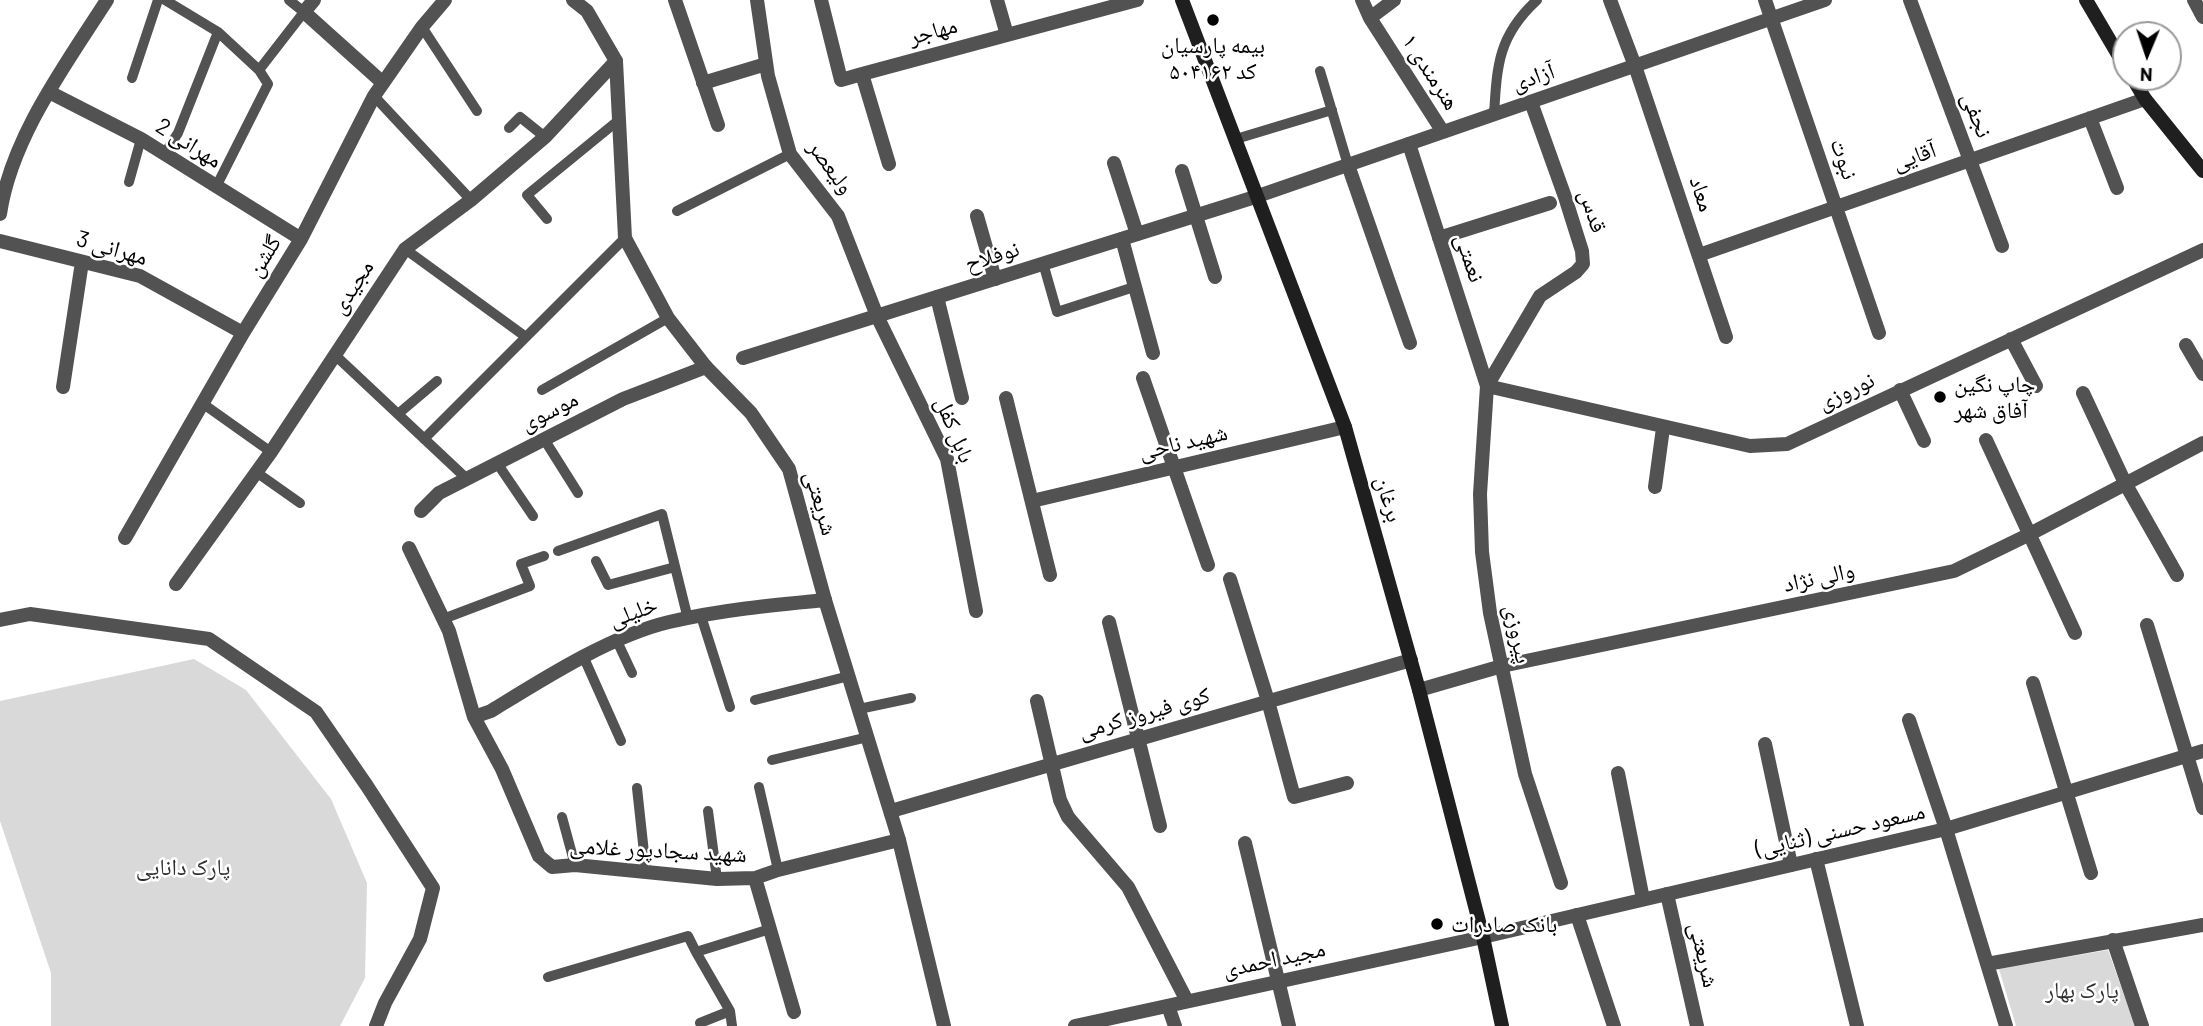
<!DOCTYPE html>
<meta charset="utf-8">
<style>
body{margin:0}
#map{position:relative;width:2203px;height:1026px;overflow:hidden;background:#fff;font-family:Barlow,sans-serif}
canvas{display:block}
.north{position:absolute;left:2112px;top:21px;width:70px;height:70px;box-sizing:border-box;background:#fff;border:2px solid #999;border-radius:50%;rotate:182deg;font-size:19px;font-weight:700;line-height:28px;text-align:center;color:#000}
.north::after{content:'';display:block;margin:auto;width:24px;height:32px;background:#000;clip-path:polygon(50% 0,100% 100%,50% 72%,0 100%)}
</style>
<div id="map">
<canvas width="2203" height="1026"></canvas>
<div class="north">N</div>
</div>
<script>
const c = document.querySelector('canvas').getContext('2d');
c.lineJoin = 'round';
function fillPath(path, color) {
  c.fillStyle = color;
  c.fill(path, 'evenodd');
}
function strokePath(path, color, width, dash) {
  c.strokeStyle = color;
  c.lineWidth = width;
  c.lineCap = dash ? 'butt' : 'round';
  c.setLineDash(dash || []);
  c.stroke(path);
}
function label(font, color, halo, rows, align = 'center') {
  c.font = font + ' Barlow,"Noto Naskh Arabic",sans-serif';
  c.lineWidth = 5;
  c.setLineDash([]);
  c.textBaseline = 'middle';
  c.strokeStyle = halo;
  c.fillStyle = color;
  for (const [text, x, y, turn = 0] of rows) {
    c.save();
    c.translate(x, y);
    c.rotate((+turn || 0) * Math.PI / 180);
    c.textAlign = isNaN(turn) ? turn : align;
    if (halo) c.strokeText(text, 0, 0);
    c.fillText(text, 0, 0);
    c.restore();
  }
}
const green = new Path2D(`
 M194,659L246,690L331,799L367,883L365,978L340,1026H51V973L0,821V701Z
 M2108,950L2135,1026H2016L1999,969Z`);
const service = new Path2D(`
 M165,0L218,32L259,70
 M422,27L477,111
 M1320,71L1348,165
 M132,78L158,0
 M374,96L471,200
 M1494,115C1497,65 1498,36 1537,0
 M509,128L520,117L545,137
 M1236,139L1332,110
 M165,153L178,133L218,32
 M129,182L141,139
 M216,187L268,84L259,70L304,12L289,0
 M677,211L790,154
 M547,219L527,195L620,119
 M405,249L526,337
 M1043,263L1057,312L1134,287
 M335,355L467,479
 M542,390L668,318
 M202,403L271,452
 M398,414L437,381
 M424,439L625,238
 M544,439L578,493
 M497,463L533,516
 M256,472L300,503
 M558,551L662,514L688,619
 M596,561L608,585L675,567
 M701,616L730,707
 M443,619L530,586L521,564L544,556
 M617,641L632,673
 M584,658L621,741
 M755,700L849,676
 M859,709L911,698
 M772,760L868,737
 M759,787L778,870
 M637,788L646,871
 M708,811L717,879
 M562,817L575,865
 M696,952L730,1011L732,1026
 M548,977L688,936L696,952L770,929
 M700,1023L730,1011`);
const minor = new Path2D(`
 M314,0L304,12L383,83
 M675,0L718,125
 M757,0L768,76L790,154L838,216L877,316L947,459L976,611
 M821,0L841,80L862,74L889,164
 M997,0L1007,35
 M1610,0L1635,66L1726,337
 M1765,0L1879,333
 M1910,0L2002,246
 M2194,0L2203,17
 M862,74L1137,0
 M703,83L766,64
 M49,92L141,139L301,239
 M2090,118L2117,188
 M1409,144L1487,386L1480,494L1482,552L1490,613L1525,774L1561,883
 M1114,163L1137,234
 M1348,165L1410,343
 M1182,171L1215,277
 M0,214C11,138 66,64 107,0
 M977,216L995,279
 M1439,238L1550,203
 M1122,239L1153,353
 M0,241L140,276L243,333
 M1699,255L2145,99
 M937,297L962,398
 M2011,339L2036,386
 M2186,345L2203,374
 M1143,378L1208,565
 M1487,386L1750,446L1787,444L2203,250
 M1487,386L1540,296L1576,272L1583,264L1582,251L1565,197L1531,102
 M63,387L82,262
 M1900,390L1924,441
 M2083,393L2125,483L2177,575
 M1006,398L1050,575
 M1986,440L2075,633
 M1655,487L1663,428
 M1032,501L1345,427
 M421,511L439,493L623,399L706,367
 M125,538L243,333L301,239L374,96L422,27L445,0
 M409,548L449,631L474,717L502,769L539,856L552,867L575,865L717,879L755,878L778,870L899,840
 M1230,579L1268,701L1294,797L1347,783
 M176,584L271,452L405,249L471,200L545,137L616,61
 M1109,622L1160,826
 M2147,625L2203,808
 M2033,683L2091,873
 M1419,690L1502,666L1954,571L2028,535L2203,443
 M1037,701L1060,800L1068,817L1128,887L1187,1001
 M474,717L491,711C543,679 610,636 669,622C720,610 773,605 825,600
 M1909,720L1946,829L2006,1026
 M1765,744L1791,865
 M1618,773L1643,899
 M891,811L1411,660
 M1245,843L1289,1026
 M1816,859L1857,1026
 M755,878L794,1012
 M1667,894L1697,1026
 M1577,915L1614,1026
 M2113,940L2142,1026
 M1987,964L2203,925
 M1168,1006L1175,1026`);
const tertiary = new Path2D(`
 M573,0L587,11L616,61L625,238L668,318L706,367L751,413L789,469L825,600L899,840L944,1026
 M1362,0L1370,18L1443,132
 M1370,18L1394,0
 M743,358L1255,197L1825,0
 M0,620L30,614L209,639L316,712L367,786L433,888L420,939L385,1003L376,1026
 M1075,1026L1483,937L1946,829L2203,751`);
const secondary = new Path2D(`
 M1182,0L1345,427L1419,690L1483,937L1502,1026
 M2086,0L2126,68
 M2132,77L2145,99L2203,171`);
const markers = [
 [1213,20,7,"#000"],
 [1940,397,7,"#000"],
 [1437,924,7,"#000"]
];
const streetNames = [
 ["مهاجر",933,31,-15],
 ["هنرمندی ۱",1431,72,57],
 ["آزادی",1533,77,-19],
 ["نجفی",1977,115,69],
 ["مهرانی 2",189,143,32],
 ["آقایی",1914,156,-19],
 ["نبوت",1844,159,71],
 ["ولیعصر",831,167,54],
 ["معاد",1702,194,72],
 ["قدس",1593,211,72],
 ["مهرانی 3",112,248,16],
 ["گلشن",264,256,-58],
 ["نوفلاح",992,256,-17],
 ["نعمتی",1470,258,72],
 ["مجیدی",352,287,-57],
 ["نوروزی",1846,391,-25],
 ["موسوی",549,411,-27],
 ["بابل کفل",955,430,68],
 ["شهید ناحی",1183,442,-13],
 ["برغان",1389,499,74],
 ["شریعتی",821,503,74],
 ["والی نژاد",1819,577,-12],
 ["خلیلی",633,612,-20],
 ["پیروزی",1518,634,78],
 ["کوی فیروز کرمی",1144,713,-16],
 ["مسعود حسنی (ثنایی)",1840,830,-13],
 ["شهید سجادپور غلامی",658,850,3],
 ["شریعتی",1704,955,77],
 ["مجید احمدی",1274,959,-12]
];
const poiNames = [
 ["بیمه پارسیان",1213,45,"center"],
 ["کد ۵۰۴۱۶۲",1213,71,"center"],
 ["چاپ نگین",1954,384],
 ["آفاق شهر",1954,410],
 ["بانک صادرات",1451,924]
];
const parkNames = [
 ["پارک دانایی",183,867],
 ["پارک‌ بهار",2082,990]
];
fillPath(green, '#d9d9d9');
strokePath(service, '#525252', 10);
strokePath(minor, '#525252', 14);
strokePath(tertiary, '#525252', 14);
strokePath(secondary, '#1f1f1f', 14);
for (const [x, y, r, color] of markers) {
  const dot = new Path2D();
  dot.arc(x, y, r, 0, 2 * Math.PI);
  c.fillStyle = color;
  c.fill(dot);
  strokePath(dot, '#fff', 2.5);
}
label('23px', '#000', '#fff', streetNames);
label('23px', '#000', '#fff', poiNames, 'left');
label('23px', '#303030', '#fff', parkNames);
</script>
